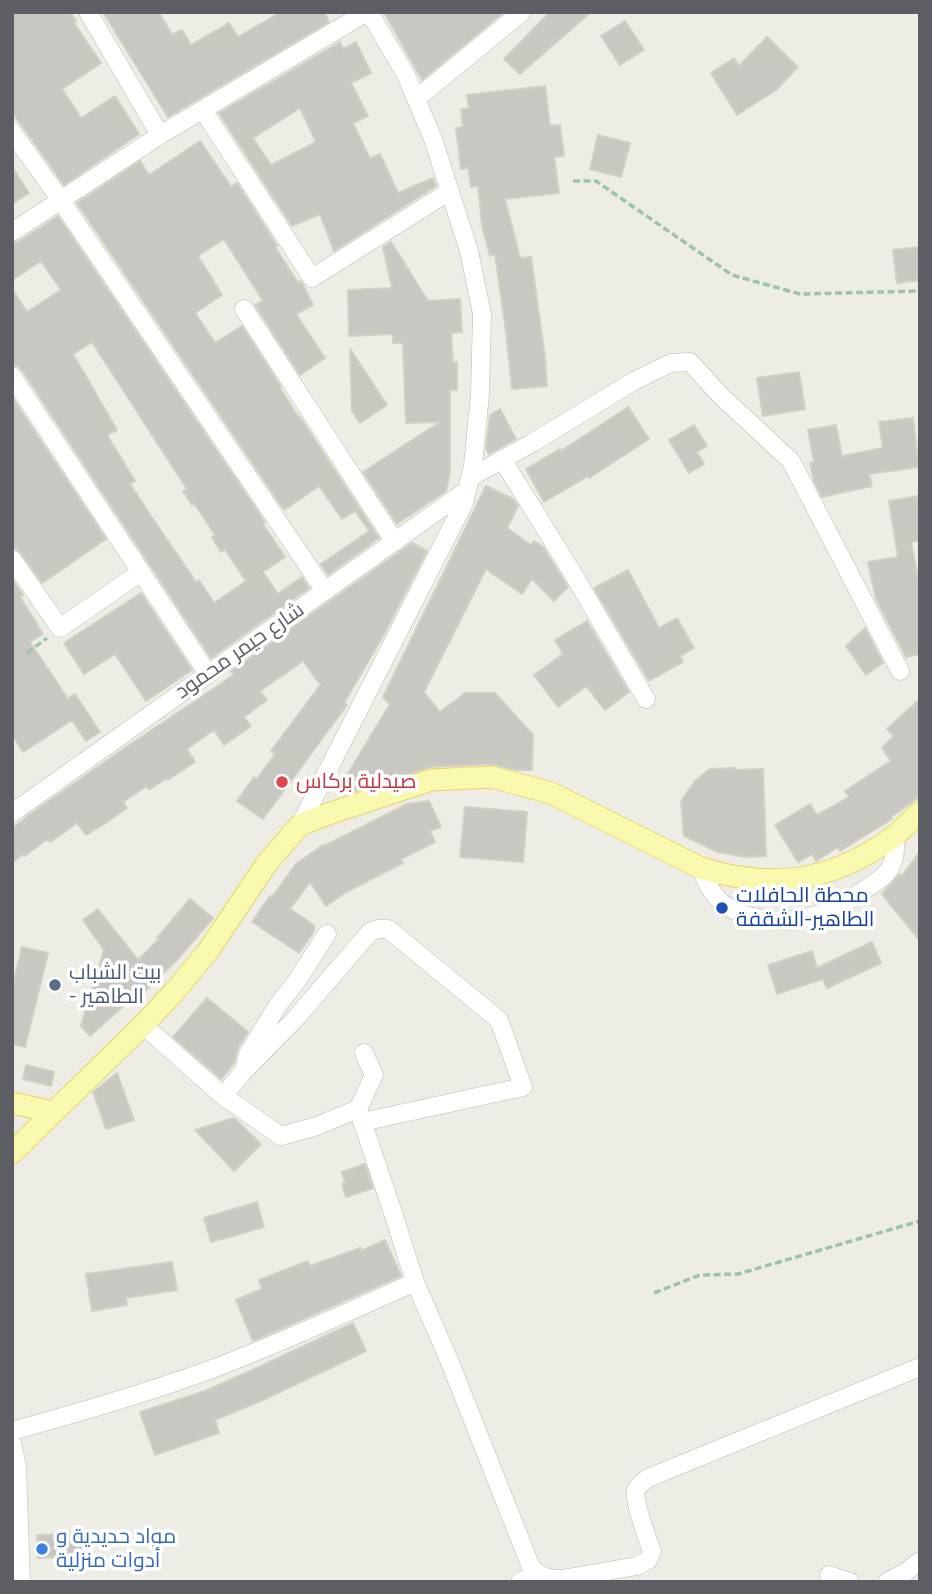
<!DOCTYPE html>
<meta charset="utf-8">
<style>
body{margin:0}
#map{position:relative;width:932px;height:1594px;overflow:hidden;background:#eeede5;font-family:Karla,sans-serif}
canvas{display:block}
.frame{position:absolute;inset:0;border:14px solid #5c5e64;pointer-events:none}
</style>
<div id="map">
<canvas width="932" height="1594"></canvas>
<div class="frame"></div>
</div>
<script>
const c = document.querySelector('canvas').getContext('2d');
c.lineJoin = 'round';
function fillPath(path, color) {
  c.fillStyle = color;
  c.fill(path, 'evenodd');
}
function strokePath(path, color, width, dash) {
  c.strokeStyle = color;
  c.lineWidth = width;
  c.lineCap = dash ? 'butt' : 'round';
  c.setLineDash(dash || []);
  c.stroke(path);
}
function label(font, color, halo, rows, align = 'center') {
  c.font = font + ' Karla,Cairo,sans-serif';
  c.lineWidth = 7;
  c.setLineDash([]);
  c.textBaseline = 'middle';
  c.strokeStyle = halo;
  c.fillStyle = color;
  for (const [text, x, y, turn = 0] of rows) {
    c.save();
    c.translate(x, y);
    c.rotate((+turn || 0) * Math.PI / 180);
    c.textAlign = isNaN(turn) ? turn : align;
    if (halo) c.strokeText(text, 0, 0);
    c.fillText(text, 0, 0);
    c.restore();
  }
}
const building = new Path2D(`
 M12,12H70L76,21L74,23L101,63L62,89L81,118L115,96L139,134L64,185L12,112Z
 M103,12H159L172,35L182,30L191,45L229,23L238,37L281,12H324L329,22L168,117Z
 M384,12H504L422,80Z
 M550,12H591L520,74L504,59Z
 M625,21L644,50L620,65L601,36Z
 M767,37L798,67L776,90L737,115L711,73L734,58L739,66Z
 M340,42L343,49L356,42L371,73L351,83L368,116L353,123L370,159L380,154L398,193L433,178L436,186L334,251L320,214L292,226L219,113ZM300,108L316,142L271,165L253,138Z
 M545,86L550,126L560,125L564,156L554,157L559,193L505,199L520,258L531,257L545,358L547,386L512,389L506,332L495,254L490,256L482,225L478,186L471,187L468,168L461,169L456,128L463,127L461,109H469L467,95Z
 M598,135L630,143L621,177L590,169Z
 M200,141L231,187L237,183L271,236L277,246L275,247L298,283L300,281L302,283L313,305L296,314L325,358L300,375L255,305L263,301L224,239L198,256L222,295L195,313L215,343L242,326L281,387L280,388L299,418L300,417L379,538L328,575L321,564L369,531L355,511L342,519L319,486L284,510L77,203L140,161L149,175Z
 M12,167L29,193L12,204Z
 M58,216L265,522L263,524L285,557L263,572L278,594L302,577L309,588L211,658L22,370L18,366L12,365V289L27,312L61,290L41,261L12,280V243L18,242ZM92,342L187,489L183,491L192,505L194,503L215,535L212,537L221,552L225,549L246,581L214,603L199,580L196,582L155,522L130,484L135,481L107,435L117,430L73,354Z
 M391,242L428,301L460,299L462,332L451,333L453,363L457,362V390H450V472L446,491L397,524L363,472L440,422L406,423L403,343H393V334L349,336L348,290L392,288L383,247Z
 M920,247V280L897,283L893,250Z
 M350,349L387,405L360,423L352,411Z
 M799,372L805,409L763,416L757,378Z
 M12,397L106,539L42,583L21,553L17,549L12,548Z
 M628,407L649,439L589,478L588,476L544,502L526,469L560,449L561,451Z
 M500,409L516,439L489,454L486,449L490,415Z
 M913,418L919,467L869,474L872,486L822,497L814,481L810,463L814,462L808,430L836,425L842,456L883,448L879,422Z
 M694,425L707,446L697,452L704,464L689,473L669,440Z
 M486,486L513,499L518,506L507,528L531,545L534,541L543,547L568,587L554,601L532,579L522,594L486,569L424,692L440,712L465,693H495L533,735L532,770H516L491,764L430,767L343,795L338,790L390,704L383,697Z
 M918,496L920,506V541L911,542L920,589V654L906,657L876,599L868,562L898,557L889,501Z
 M412,543L427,551L383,636L344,703L347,705L263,819L237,801L254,777L257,779L275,754L271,751L321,684L318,682L303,661L260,691L267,700L244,717L251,726L224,745L214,730L187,749L195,762L168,780L167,778L149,790L147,786L123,802L127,808L107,822L86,835L77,823L50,842L48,839L24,856L23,854L12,863V829L30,814L122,750L222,683L234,674L231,671Z
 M628,570L659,628L677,618L694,648L680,656L683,662L649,681L594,588Z
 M12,579L23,595L20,597L43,634L30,642L68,699L75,694L100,732L86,741L72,720L23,752L12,735Z
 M141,593L192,670L146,701L115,654L84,674L64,643Z
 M587,621L629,692L605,710L586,686L558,707L534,675L563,654L555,640Z
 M865,628L883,663L866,675L846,646Z
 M920,699V796L891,817L892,819L840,851L838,847L816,861L812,854L798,862L775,825L810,804L817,815L849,797L845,791L891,761L882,748L894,736L887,729Z
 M735,768V770L763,769L766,856L746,857L718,852L684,836L681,801L695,781L710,769Z
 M429,801L441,827L430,831L435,842L401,859L403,863L346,892L326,906L310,882L290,909L314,925V931L299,953L252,922L270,896L272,897L296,864L323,845L324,846L407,804Z
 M465,807L527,812L523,862L460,857Z
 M920,851V941L882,894L900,874L902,876Z
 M190,899L213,918L177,960L139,997L136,995L90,1036L81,1026L104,950L83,920L98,909L138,960L159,939L157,938Z
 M872,942L881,963L827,988L823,979L777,994L768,965L812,951L817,968Z
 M22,947L48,953L25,1047L12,1044V988Z
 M207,998L248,1032L238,1048L234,1063L221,1079L173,1037Z
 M26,1065L54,1072L51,1086L23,1079Z
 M117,1073L134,1120L106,1129L93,1092Z
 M234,1118L261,1144L234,1171L195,1130Z
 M365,1164L373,1188L346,1197L342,1184L345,1183L342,1172Z
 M257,1202L264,1227L211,1242L204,1218Z
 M385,1240L401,1276L253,1341L236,1300L262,1289L259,1280L308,1261L310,1266L360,1248L361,1251Z
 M172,1262L177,1290L126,1298L127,1305L92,1311L86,1274Z
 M353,1323L366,1351L263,1400L215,1420L219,1433L155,1455L140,1412L205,1391L261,1366Z
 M88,1533L89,1556L38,1558L37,1535Z`);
const path = new Path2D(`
 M573,181H596L732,275L800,294L920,291
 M27,653L47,638
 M654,1293L700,1275L738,1274L920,1221`);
const minor = new Path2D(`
 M88,12L160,135
 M416,99L522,12
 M203,110L312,278L450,191
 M12,132L60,199L325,591
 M12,232L160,135L367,12
 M244,309L395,542
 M12,376L208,674
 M502,459L572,572L646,699
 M471,477L532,443L634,381L671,363L690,362L720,395L791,461L900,671
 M12,559L60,628L141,572
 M12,813L467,490
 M300,825L464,503L473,465L480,394L482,314L469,251L433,139L406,75L369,12
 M701,868C706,883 714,899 728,907C755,923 794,924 823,913C837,908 849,901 861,892C871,885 884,879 890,868C896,858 896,848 894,836
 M244,1071L295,1019L370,932L378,929H388L499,1020L523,1087L362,1122
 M223,1096L244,1071L248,1054L278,1005L296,982L327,934
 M358,1109L374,1075L364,1053
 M415,1282L449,1360L531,1567C540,1577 548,1579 562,1579L637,1566L648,1560L652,1552C648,1540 633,1500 636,1490C638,1485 644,1481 648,1478L920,1367
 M12,1431C80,1412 147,1393 212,1369C281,1343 348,1312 415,1282L394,1216L358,1109L317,1126L281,1136L223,1096L143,1025
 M12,1443L17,1466L21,1582
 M829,1575L850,1582
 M520,1582L538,1575
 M887,1582L906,1572L920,1561`);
const major = new Path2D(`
 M12,1103L53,1112
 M12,1153L143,1025L175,991L208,951L267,863L300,825L328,814L431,780L492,777L551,793L701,868C772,890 831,882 892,838C902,831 911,820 920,812`);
const markers = [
 [282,782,7,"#e0444e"],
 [722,908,7,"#1a4fb4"],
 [55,985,7,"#5c6f8a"],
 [42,1549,7,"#3f7fe0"]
];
const streetNames = [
 ["شارع حيمر محمود",240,651,-35]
];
const healthNames = [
 ["صيدلية بركاس",296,782]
];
const transitNames = [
 ["محطة الحافلات",736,896],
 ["الطاهير-الشقفة",736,920]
];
const serviceNames = [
 ["بيت الشباب",69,973],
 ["- الطاهير",69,997]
];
const shopNames = [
 ["مواد حديدية و",56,1537],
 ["أدوات منزلية",56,1561]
];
fillPath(building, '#c9c7c2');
strokePath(building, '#d2d0c3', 2);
strokePath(minor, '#b7b8bd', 19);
strokePath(major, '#e6d665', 23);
strokePath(path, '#9cc3ae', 3.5, [7, 3.5]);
strokePath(minor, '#fff', 18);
strokePath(major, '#f8f8af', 21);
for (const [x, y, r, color] of markers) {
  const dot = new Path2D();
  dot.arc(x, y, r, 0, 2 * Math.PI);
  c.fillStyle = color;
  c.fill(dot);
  strokePath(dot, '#fff', 2.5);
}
label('21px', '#5c5e64', '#fff', streetNames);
label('21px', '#be3a42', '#fff', healthNames, 'left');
label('21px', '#164399', '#fff', transitNames, 'left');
label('21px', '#4e5e75', '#fff', serviceNames, 'left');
label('21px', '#366cbe', '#fff', shopNames, 'left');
</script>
